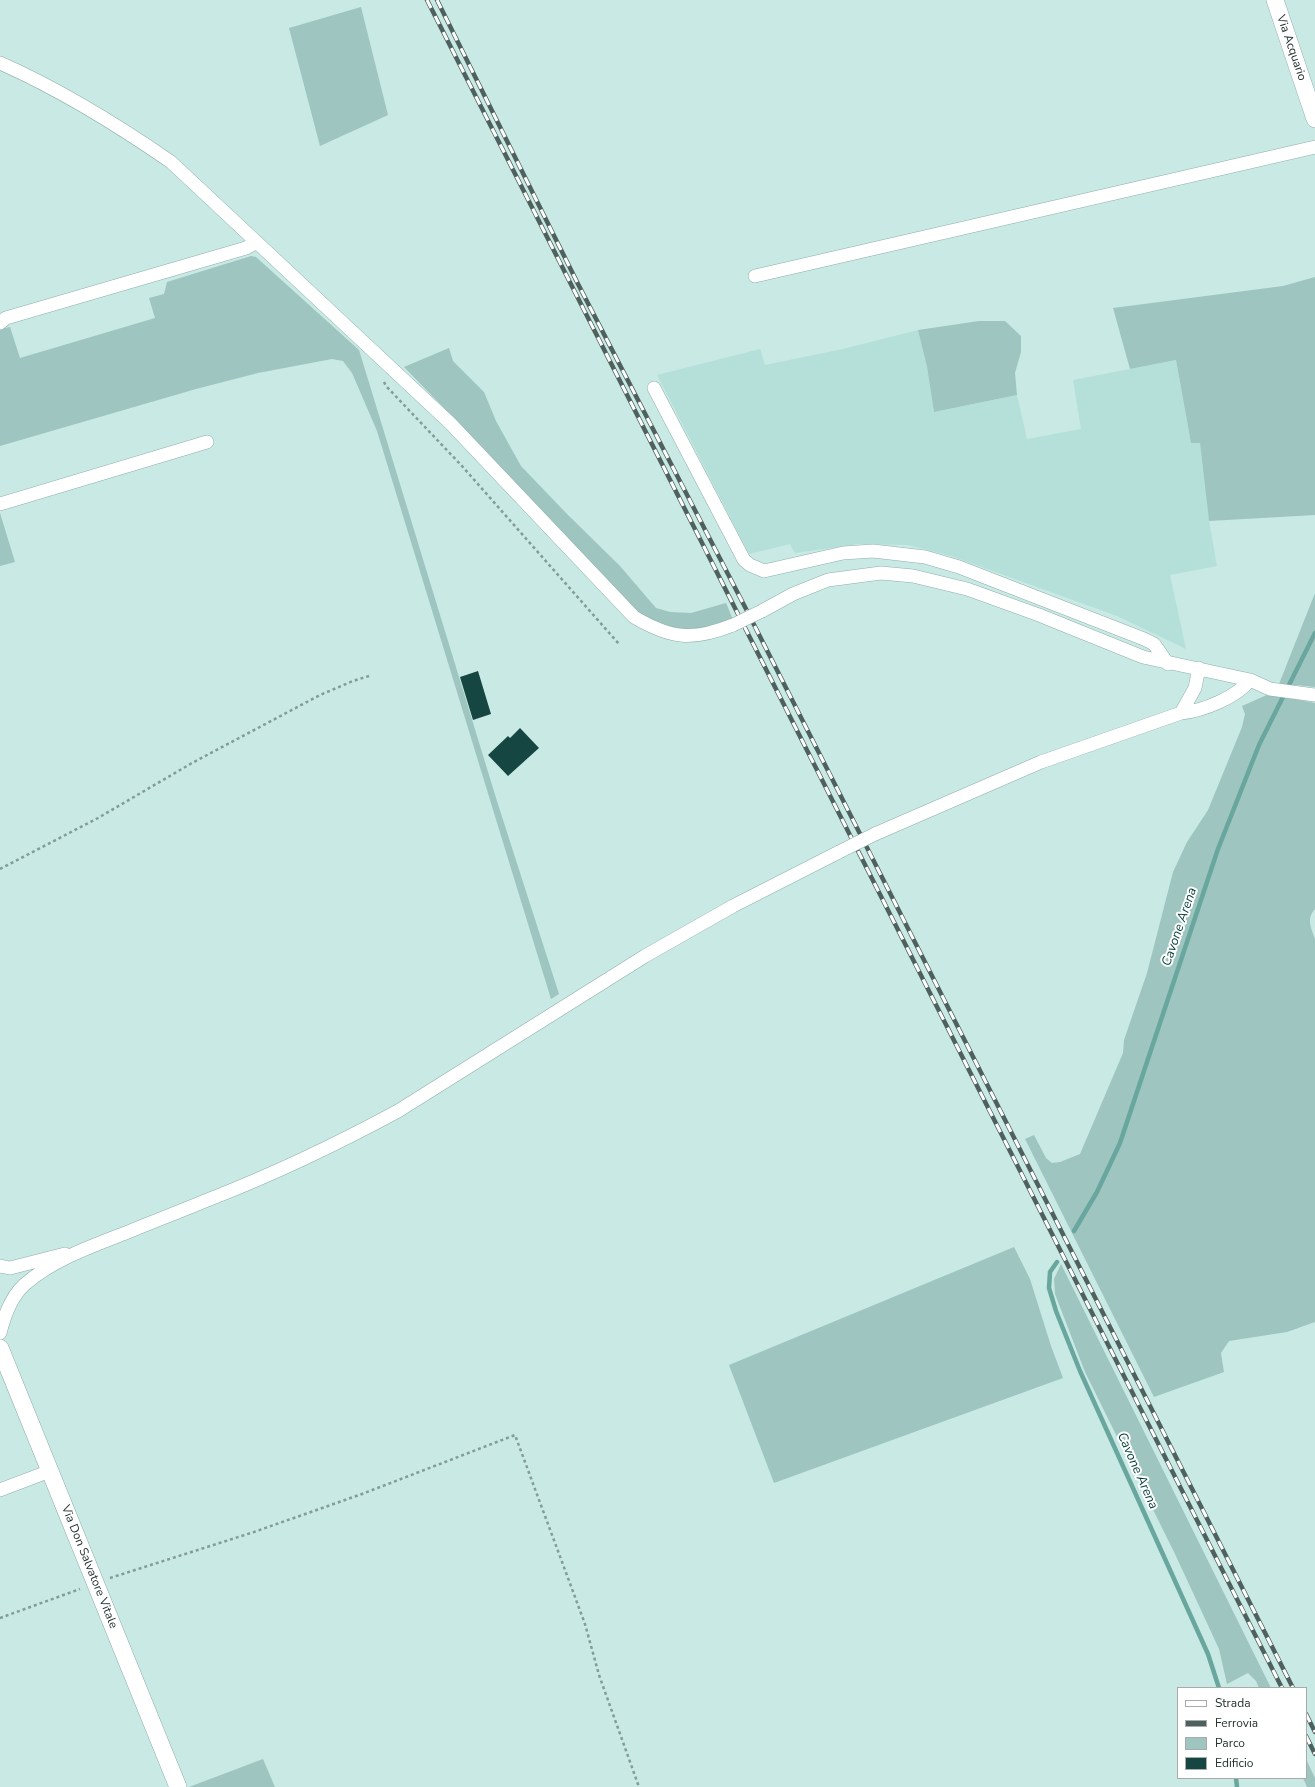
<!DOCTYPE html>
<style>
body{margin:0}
#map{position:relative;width:1315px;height:1787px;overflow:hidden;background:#c8e9e4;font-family:"Nunito Sans",sans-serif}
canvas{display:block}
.legend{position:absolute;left:1177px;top:1687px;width:130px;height:92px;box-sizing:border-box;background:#fff;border:1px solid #a7acab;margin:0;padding:5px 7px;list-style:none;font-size:12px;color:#23302e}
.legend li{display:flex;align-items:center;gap:8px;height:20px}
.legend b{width:20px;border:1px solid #a7acab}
</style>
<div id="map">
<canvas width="1315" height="1787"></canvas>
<ul class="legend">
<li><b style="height:5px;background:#fff"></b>Strada</li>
<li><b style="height:5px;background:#4e615e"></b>Ferrovia</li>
<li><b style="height:11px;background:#9ec5c0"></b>Parco</li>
<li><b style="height:11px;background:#164641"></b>Edificio</li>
</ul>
</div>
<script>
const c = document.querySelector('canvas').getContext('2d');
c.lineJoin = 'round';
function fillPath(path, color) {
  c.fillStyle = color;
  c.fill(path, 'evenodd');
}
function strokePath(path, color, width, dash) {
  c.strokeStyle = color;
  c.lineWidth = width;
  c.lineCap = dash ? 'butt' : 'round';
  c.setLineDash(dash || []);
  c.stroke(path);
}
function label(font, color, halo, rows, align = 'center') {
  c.font = font + ' "Nunito Sans",sans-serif';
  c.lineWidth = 4;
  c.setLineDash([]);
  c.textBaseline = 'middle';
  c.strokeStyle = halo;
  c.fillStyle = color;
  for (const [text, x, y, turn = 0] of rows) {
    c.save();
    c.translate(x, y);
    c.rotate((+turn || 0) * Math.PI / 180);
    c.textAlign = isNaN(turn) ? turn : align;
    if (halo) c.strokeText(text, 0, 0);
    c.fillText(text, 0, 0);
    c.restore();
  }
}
const built = new Path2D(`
 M918,330L927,367L934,412L1017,395L1027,439L1081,429L1073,380L1176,360L1191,443L1200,442L1209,521L1217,566L1170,575L1186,649L1117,616L951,556L908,545L859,544L795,553L790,544L749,554L657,375L760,349L765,365L843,349Z`);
const green = new Path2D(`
 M361,7L388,115L320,146L289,28Z
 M251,256L256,257L359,350L496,798L559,994L551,999L377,431L352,373L343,361L332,359L258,373L196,389L0,446V317L5,328L10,327L20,358L155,318L149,298L164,294L167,282Z
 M1315,277V515L1209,521L1200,443H1191L1176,360L1130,369L1113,308L1283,286Z
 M979,321H1005L1021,336V352L1015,373L1017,395L934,412L927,367L918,330Z
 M449,348L453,361L484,392L496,421L521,466L567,514L620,566L656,608L670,612L691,613L726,603L734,622L685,631L658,624L636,611C559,530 483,447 404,367Z
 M0,513L15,562L0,566Z
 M1315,593V687L1296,685L1294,690L1279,684Z
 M1269,694L1315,703V909C1306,919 1311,927 1315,939V1322L1287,1332L1229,1341L1221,1353L1224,1372L1154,1397L1025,1139L1034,1135L1046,1158L1052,1163L1060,1162L1080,1154L1123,1053L1124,1040L1147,973L1173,872L1187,842L1208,810L1242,727L1245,714L1242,706Z
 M1014,1247L1030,1279L1051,1346L1063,1378L774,1483L729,1365Z
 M1061,1264L1271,1688H1259L1256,1681L1248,1673L1227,1684L1219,1649L1175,1554L1085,1372L1055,1294L1054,1279Z
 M263,1759L275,1787H189Z
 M1306,1759L1315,1778V1787H1307L1303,1778H1306Z`);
const stream = new Path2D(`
 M1074,1231L1097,1192L1120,1143L1218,849L1259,745L1315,633
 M1057,1262L1050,1272L1049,1288L1056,1311L1080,1371L1208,1654L1219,1688
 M1236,1778L1237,1787`);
const building = new Path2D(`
 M478,671L491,714L473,720L460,677Z
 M520,728L539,748L508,776L488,755L508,736L510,738Z`);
const path = new Path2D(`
 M384,382L386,386L461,465L619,644
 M0,869L98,818L192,763L320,695L353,681L369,676
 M110,1578L254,1532L362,1494L515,1435L585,1624L599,1675L639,1787
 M0,1618L80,1589`);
const minor = new Path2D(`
 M0,63C61,90 116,124 171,162L450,423L634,617C671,639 693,641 733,625
 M755,276L1315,147
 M0,323L6,318L246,248L257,242
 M654,388L744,560L750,565L764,571L843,553L873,551L925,557L959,567L1144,639L1154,644L1168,664
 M0,504L207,442
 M762,611L793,594L828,580L881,573L913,576L967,589L1039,615L1143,657L1250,680L1270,689L1315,695
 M1181,713L1195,688L1199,668
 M875,834L1041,762L1181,713C1203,711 1237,697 1250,680
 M0,1266L10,1268L65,1254
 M0,1333C4,1317 11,1297 24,1285C51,1261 89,1247 123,1234C152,1222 181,1211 210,1199C274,1174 337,1144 398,1111L645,956L733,906L839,852
 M0,1490L50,1471`);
const tertiary = new Path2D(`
 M1275,0L1315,119
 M0,1348L178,1787`);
const rail = new Path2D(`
 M427,0L1282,1688
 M437,0L578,284L745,607L1293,1688
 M1306,1714L1315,1732
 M1306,1736L1315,1754`);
const minorBridge = new Path2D(`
 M733,625L762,611
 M839,852L875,834`);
const streetNames = [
 ["Via Acquario",1291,48,71],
 ["Via Don Salvatore Vitale",89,1567,68]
];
const waterNames = [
 ["Cavone Arena",1180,927,-71],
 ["Cavone Arena",1137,1471,66]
];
fillPath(built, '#b5e0da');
fillPath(green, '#9ec5c0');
strokePath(stream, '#68a69e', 4.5);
fillPath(building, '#164641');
strokePath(minor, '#8fafaa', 14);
strokePath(tertiary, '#8fafaa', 18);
strokePath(path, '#839c98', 2.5, [3, 3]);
strokePath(minor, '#fff', 13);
strokePath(tertiary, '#fff', 17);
strokePath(rail, '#4e615e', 4.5);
strokePath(rail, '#fff', 3, [9]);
strokePath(minorBridge, '#8fafaa', 14, []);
strokePath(minorBridge, '#fff', 13);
label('12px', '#23302e', '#fff', streetNames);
label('italic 13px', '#003c37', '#fff', waterNames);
</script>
